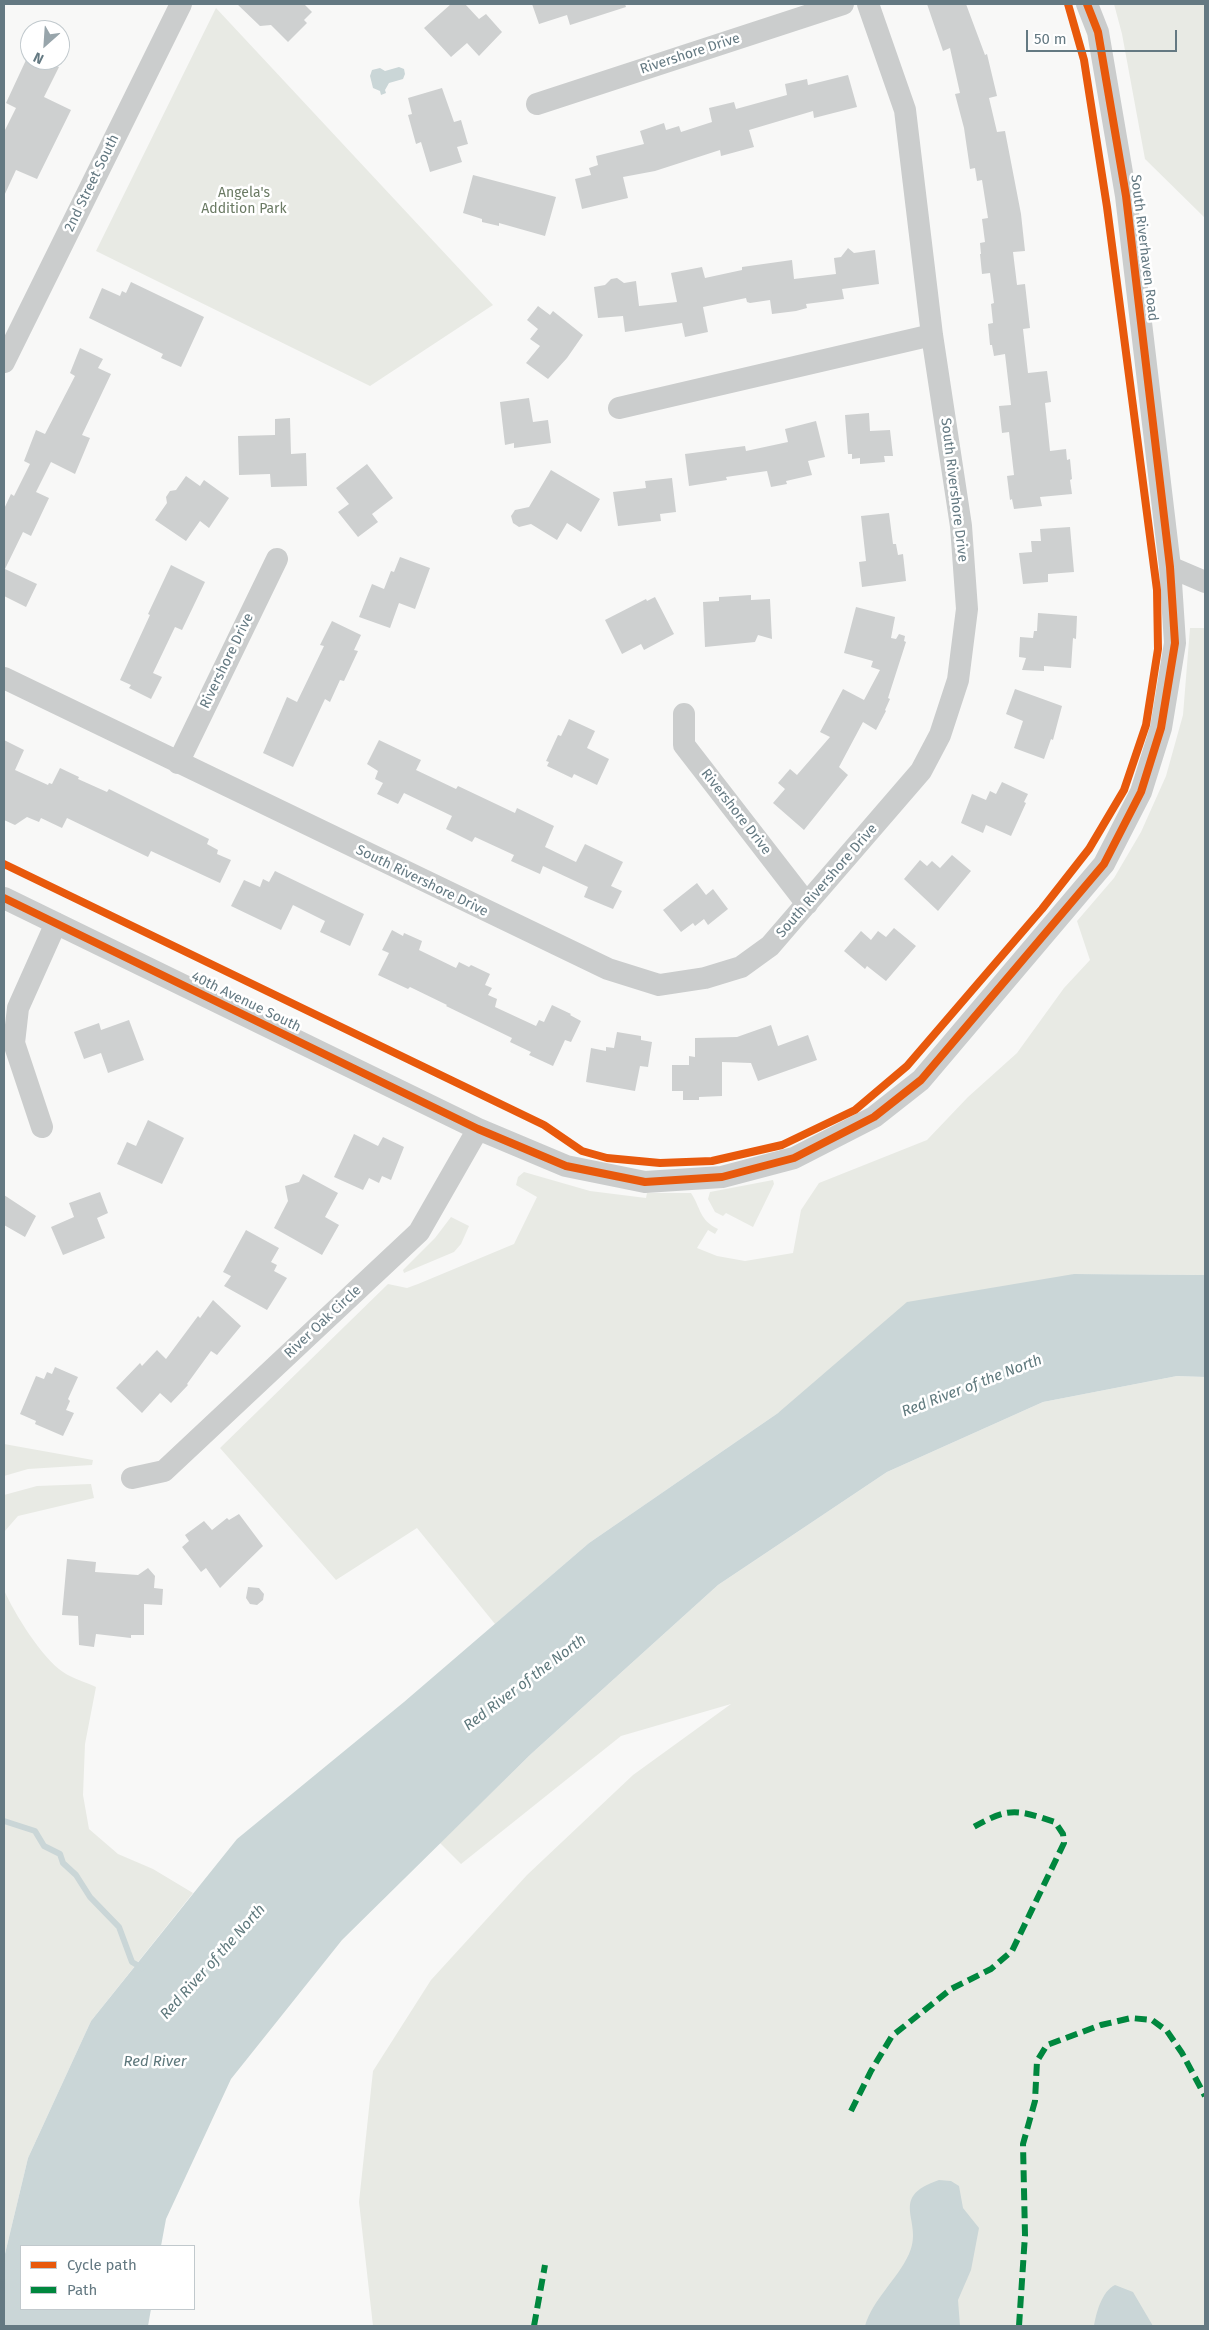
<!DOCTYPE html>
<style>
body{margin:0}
#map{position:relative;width:1209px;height:2330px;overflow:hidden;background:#f8f8f7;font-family:"Fira Sans",sans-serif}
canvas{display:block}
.frame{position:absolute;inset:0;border:5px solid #647982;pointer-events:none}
.legend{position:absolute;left:20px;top:2245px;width:175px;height:65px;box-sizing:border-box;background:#fff;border:1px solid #c1c9cd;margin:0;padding:6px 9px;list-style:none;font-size:15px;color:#647982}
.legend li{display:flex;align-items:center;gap:10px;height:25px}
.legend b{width:25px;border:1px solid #c1c9cd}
.north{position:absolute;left:20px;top:20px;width:50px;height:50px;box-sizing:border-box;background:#fff;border:1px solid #c1c9cd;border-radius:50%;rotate:206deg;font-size:14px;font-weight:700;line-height:20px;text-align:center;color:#647982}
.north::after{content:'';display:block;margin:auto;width:18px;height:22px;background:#98a5ab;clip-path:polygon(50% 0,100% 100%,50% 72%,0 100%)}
.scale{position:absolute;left:1026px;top:30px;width:151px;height:22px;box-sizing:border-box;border:2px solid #647982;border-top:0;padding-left:6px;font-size:15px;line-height:18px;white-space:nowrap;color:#647982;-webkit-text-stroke:4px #fff;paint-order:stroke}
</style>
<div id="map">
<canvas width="1209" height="2330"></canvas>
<div class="frame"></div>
<ul class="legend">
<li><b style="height:6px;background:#e8590c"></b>Cycle path</li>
<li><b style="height:6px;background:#00873e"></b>Path</li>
</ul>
<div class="north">N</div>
<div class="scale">50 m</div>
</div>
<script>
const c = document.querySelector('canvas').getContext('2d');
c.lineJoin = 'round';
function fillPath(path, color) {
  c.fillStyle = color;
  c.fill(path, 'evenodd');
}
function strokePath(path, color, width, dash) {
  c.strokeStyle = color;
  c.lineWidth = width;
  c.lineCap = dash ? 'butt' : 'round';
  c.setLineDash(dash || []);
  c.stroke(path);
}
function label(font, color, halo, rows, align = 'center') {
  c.font = font + ' "Fira Sans",sans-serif';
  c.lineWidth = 5;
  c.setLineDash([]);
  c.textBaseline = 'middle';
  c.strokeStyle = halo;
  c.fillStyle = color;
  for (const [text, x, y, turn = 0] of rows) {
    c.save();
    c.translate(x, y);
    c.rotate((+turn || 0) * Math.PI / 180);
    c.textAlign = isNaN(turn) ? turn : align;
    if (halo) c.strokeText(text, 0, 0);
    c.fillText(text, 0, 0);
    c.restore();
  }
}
const green = new Path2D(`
 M1114,4H1205V218L1145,159L1122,34Z
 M216,8L493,305L370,386L96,251Z
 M1190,628H1205V1275L1074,1274L778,1413L589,1543L495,1624L417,1528L336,1580L220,1448L388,1284L407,1288L418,1284L514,1244L537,1197L516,1185L518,1177L524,1172L590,1191L646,1198L647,1193H691C701,1208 699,1220 718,1229L715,1234L708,1230L697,1248L717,1256L745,1261L793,1253L801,1210L819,1183L927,1140L968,1097L1017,1053L1064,988L1090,960L1077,921L1114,878L1141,832L1166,776L1183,715Z
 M773,1180L774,1184L753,1227L726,1213L723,1216L715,1212L708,1199L710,1192Z
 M451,1217L469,1226L461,1244L454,1252L404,1273L403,1270L435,1238Z
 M1177,1376L1205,1377V2326H373L359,2202L373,2071L431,1980L527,1875L633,1775L731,1704L621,1736L461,1864L440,1843L531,1754L718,1585L887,1472L1043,1402Z
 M4,1444L93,1460L92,1465L28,1469L4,1476Z
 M91,1484L94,1498L18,1516L4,1532V1495L37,1486Z
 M4,1590C14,1613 42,1658 63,1672C73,1679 86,1682 96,1687L85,1744L83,1795L89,1829L118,1854L153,1869L193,1893L91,2021L28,2158L4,2258Z`);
const water = new Path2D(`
 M399,67L404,69L405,74L403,79L389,83L385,90L386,93L381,95L380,91L373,88L370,76L372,70L380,68L385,71Z
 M1074,1274L1205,1275V1377L1177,1376L1043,1402L887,1472L718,1585L531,1754L342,1940L231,2079L166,2219L161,2246H21V2309H151L148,2326H4V2258L28,2158L91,2021L237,1839L404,1702L589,1543L778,1413L907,1302Z
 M939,2180L951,2181L959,2186L963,2208L979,2228L971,2270L958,2300L960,2326H865C873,2299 897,2280 909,2254C925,2221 886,2198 939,2180Z
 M1115,2285L1133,2292L1153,2326H1094C1096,2313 1102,2291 1115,2285Z`);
const stream = new Path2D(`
 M4,1821L35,1831L44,1846L60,1854L63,1863L76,1875L90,1897L119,1927L132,1962L142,1968`);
const building = new Path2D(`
 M237,4H304L312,12L304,20L307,23L288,42L271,25L260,26Z
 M451,4H465L479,19L486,14L502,32L479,56L467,43L451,57L424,28Z
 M532,4H625L626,7L570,25L567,15L539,24Z
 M927,4H966L985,55L987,54L997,96L989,98L997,132L1005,131L1021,214L1025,251L1013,252L1017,285L1025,284L1030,328L1023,329L1028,373L1047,371L1051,402L1045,403L1050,451L1066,449L1067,460L1070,459L1072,479L1070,480L1072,494L1040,497L1042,506L1014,509L1012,499L1010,500L1007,476L1014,475L1009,432L1002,433L999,406L1011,405L1005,354L994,356L992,345H990L988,324L993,323L991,304L994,303L990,273L982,274L980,254H981L980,243L985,242L982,219L988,218L982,180L977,181L975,168L970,169L964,128L955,94L960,93L950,48L943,51Z
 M26,60H43L59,67L44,97L71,110L37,179L16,170L4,196V132L16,108L6,103Z
 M848,75L857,107L814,118L813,111L749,130L754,147L721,156L720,150L655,171L623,177L628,198L582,209L575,179L591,175L589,168L598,165L596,156L644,144L640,131L664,123L666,130L679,126L681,132L712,122L709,108L734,102L736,109L787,95L785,84L807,79L808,85Z
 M442,88L454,122L461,120L468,144L457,147L462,162L430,172L421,142L416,144L408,115L412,114L408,98Z
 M473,175L556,197L545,236L499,223V226L482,222V219L463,213Z
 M848,248L854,253L875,250L879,284L842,289L844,299L806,304L807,308L796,311L772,314L770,300L750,303L747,302L746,298L703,307L708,332L685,337L682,323L625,332L623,316L598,318L594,287L605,285L611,279L617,278L624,283L636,281L639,306L677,302L671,273L702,267L705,278L742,270V267L792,260L794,279L836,274L834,258L841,257Z
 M131,282L204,317L181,367L161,358L163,354L89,318L102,288L120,296L122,291L126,293Z
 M538,306L550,315L553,311L583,335L567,358L548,379L526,363L540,346L530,339L538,329L527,320Z
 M80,348L103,359L98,368L111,374L82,435L90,438L75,474L51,462L36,492L49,498L31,536L23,532L5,569L37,584L26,607L4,596V509L11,494L14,496L30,464L24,461L36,430L45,434L75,376L70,373Z
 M529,398L533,422L548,420L551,443L514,448V443L505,445L500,402Z
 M869,413L870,431L890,430L893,456H884L885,462L860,464V458L852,459V454H848L845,415Z
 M290,418L291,454L306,453L307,486L271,487L270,474L239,475L238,436L275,435V419Z
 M816,421L825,457L808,461L812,475L786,481L787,484L771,487L767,471L726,477L727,480L689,486L685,454L745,446L746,451L788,442L785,429Z
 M367,464L393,498L372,514L378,522L358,537L338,512L349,504L336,488Z
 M551,470L600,499L581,532L567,523L557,540L531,524L519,527L513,523L511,516L515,510L529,507Z
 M186,476L200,486L204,480L229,498L209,528L200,521L186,541L155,520L167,503L166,497L170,491L176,490Z
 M672,478L676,512L660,514L661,521L618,526L613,492L646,488L645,481Z
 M889,513L893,544H896L898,555L903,554L906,581L862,587L859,562L866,561L861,516Z
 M1070,527L1074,572L1048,574V582L1023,584L1019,553L1032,552L1031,541H1041L1040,529Z
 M400,557L430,568L415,609L399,603L390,628L359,617L372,584L384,589L391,571L394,572Z
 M171,565L205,582L182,630L175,627L153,673L162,677L151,699L129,688L131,685L120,680L150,615L148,614Z
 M751,595V600L770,599L772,639L758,635L755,642L705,647L703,602L719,601V597Z
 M655,597L674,634L644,650L641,644L622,654L605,620L646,599L647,601Z
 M856,607L895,617L891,638L896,639L899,634L905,636L904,641L906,642L888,698L890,699L885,710L886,711L876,730L863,722L839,767L848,775L804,830L773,803L785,789L778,783L790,769L797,775L830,737L820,732L843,689L864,700L880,670L871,667L873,661L844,653Z
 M1038,613L1077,616L1076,639L1073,638L1071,668L1044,666V671L1022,670L1026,658L1019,657L1020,637L1033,638L1034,631H1037Z
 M332,621L361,635L354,650L358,651L344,681L340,680L330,702L325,699L293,767L263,753L287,697L297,702L324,646L320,645Z
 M1015,689L1062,706L1053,740L1051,739L1044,759L1014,748L1023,721L1006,714Z
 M569,719L595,731L587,748L609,759L597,785L574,774L572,778L547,766L549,762L546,761L558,735L561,736Z
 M4,740L24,750L15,770L48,785L49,783L52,784L60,768L79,777L78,779L107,792L109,789L209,839L207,844L218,850L217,854L231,860L220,883L151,851L148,857L67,818L62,828L41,818L39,822L27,817L15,825L4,820Z
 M379,740L421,760L416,770L456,789L458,786L515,813L517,808L554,826L545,847L576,862L585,844L623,862L611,886L622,891L613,909L584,897L588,887L543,866L540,874L511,861L514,855L475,837L472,842L446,829L452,816L404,793L398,804L377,794L383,783L375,779L378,771L367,764Z
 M1002,782L1028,794L1024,802L1026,803L1011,836L986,825L983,833L961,823L972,794L986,800L990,791L996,794Z
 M952,855L971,871L938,911L904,879L920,860L927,866L932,861L940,868Z
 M275,871L364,914L350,946L320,932L325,921L293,905L281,930L231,906L244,880L260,887L263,879L269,882Z
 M697,883L706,895L713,889L728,909L708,925L704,919L695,926L693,923L681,932L663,910Z
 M894,928L916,946L886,981L867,966L865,969L844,951L861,931L871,940L878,931L886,937Z
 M392,930L403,936L404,933L422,941L419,950L456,968L459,962L469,967L471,965L490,974L485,985L492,988L488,995L497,999L495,1007L536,1026L539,1020L544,1022L552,1005L571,1014L570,1015L581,1021L571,1042L565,1040L553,1066L529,1055L531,1052L510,1042L512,1038L446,1006L447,1005L410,987L408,989L378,975L389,953L382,950Z
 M129,1020L144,1060L108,1073L101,1053L84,1059L74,1032L99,1023L101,1030Z
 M771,1025L778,1046L808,1035L817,1060L758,1081L751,1063L722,1062V1096L699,1097V1100H683V1091H672V1065H689V1056L695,1057V1038L737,1037Z
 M617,1032L641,1036V1040L652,1042L648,1067L640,1066L635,1091L586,1082L591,1048L606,1051V1047L614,1048Z
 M148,1120L184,1138L162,1184L117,1164L127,1142L136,1146Z
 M354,1134L378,1146L383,1137L404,1147L391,1180L382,1176L379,1183L369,1178L363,1190L334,1177Z
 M303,1174L338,1193L325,1217L339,1225L322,1255L274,1228L288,1201L285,1186L299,1182Z
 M100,1192L108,1213L97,1218L105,1238L63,1255L51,1227L74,1217L69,1203Z
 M4,1195L36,1216L25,1237L4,1225Z
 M246,1230L279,1248L271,1262L277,1265L274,1271L287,1278L267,1310L224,1286L231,1276L223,1272Z
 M213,1300L241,1326L217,1355L211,1351L187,1384L188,1385L171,1403L160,1393L142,1413L116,1388L140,1363L142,1366L157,1350L166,1359L198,1316L200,1318Z
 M55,1367L78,1377L68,1399L70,1401L66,1410L74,1413L63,1436L35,1424L36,1421L20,1414L36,1376L44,1379L47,1372L52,1374Z
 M239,1514L263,1546L220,1588L206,1568L201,1572L182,1547L189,1541L185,1535L204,1521L212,1530L227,1518L229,1520Z
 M67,1559L96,1562L95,1572L138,1575L148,1568L155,1576L154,1588L163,1589L162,1605L144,1604V1635H131V1638L96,1634L94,1647L79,1645L78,1616L62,1615Z
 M248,1587L259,1588L264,1594L263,1600L257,1605L250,1604L246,1598Z`);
const street = new Path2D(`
 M537,104L843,4
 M4,362L181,4
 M619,408L932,335
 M1170,567L1205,582
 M4,678L608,969L659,985L705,978L741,967L770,946L921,771L940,735L958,680L967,609L961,526L932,335L905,110L868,4
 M684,714V745L807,904
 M178,763L277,559
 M4,898L478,1129L566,1166L645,1182L722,1177L794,1158L874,1117L921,1080L1104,864L1141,792L1161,728L1175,643L1170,567L1126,196L1098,32L1087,4
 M42,1127L14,1043L18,1008L56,923
 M132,1478L164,1471L419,1232L478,1129`);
const quiet = new Path2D(`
 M851,2111L871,2071L892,2036L951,1989L991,1969L1012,1951L1064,1843L1063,1834L1055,1822C1015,1809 1009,1807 972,1828
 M534,2326L545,2265
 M1019,2326L1025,2235L1023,2144L1035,2101L1037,2061L1047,2045L1101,2025L1131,2018L1152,2020L1167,2031L1182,2053L1205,2096`);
const cycleway = new Path2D(`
 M4,864L544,1125L582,1151L607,1158L660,1163L712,1161L782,1145L855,1110L907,1066L1042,909L1089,849L1124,790L1146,725L1158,649L1157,590L1107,207L1084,60L1068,4
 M4,898L478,1129L566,1166L645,1182L722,1177L794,1158L874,1117L921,1080L1104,864L1141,792L1161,728L1175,643L1170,567L1126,196L1098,32L1087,4`);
const streetNames = [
 ["Rivershore Drive",690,54,-18],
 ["2nd Street South",92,183,-64],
 ["South Riverhaven Road",1144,248,83],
 ["South Rivershore Drive",954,490,83],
 ["Rivershore Drive",227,661,-64],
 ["Rivershore Drive",736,812,52],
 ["South Rivershore Drive",422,881,26],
 ["South Rivershore Drive",827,881,-49],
 ["40th Avenue South",246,1002,26],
 ["River Oak Circle",323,1322,-43]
];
const parkNames = [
 ["Angela's",244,193],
 ["Addition Park",244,209]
];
const waterNames = [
 ["Red River of the North",972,1386,-21],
 ["Red River of the North",525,1683,-37],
 ["Red River of the North",213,1962,-48],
 ["Red River",155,2062]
];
fillPath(green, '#e8eae4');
fillPath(water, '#cad6d7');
strokePath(stream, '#cad6d7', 6);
fillPath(building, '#ced0d0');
strokePath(street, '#cbcdcd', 22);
strokePath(quiet, '#00873e', 6, [12, 6]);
strokePath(cycleway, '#e8590c', 8);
label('14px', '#647982', '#fff', streetNames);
label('14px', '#6a7a63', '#fff', parkNames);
label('italic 15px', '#5e787c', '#fff', waterNames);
</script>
